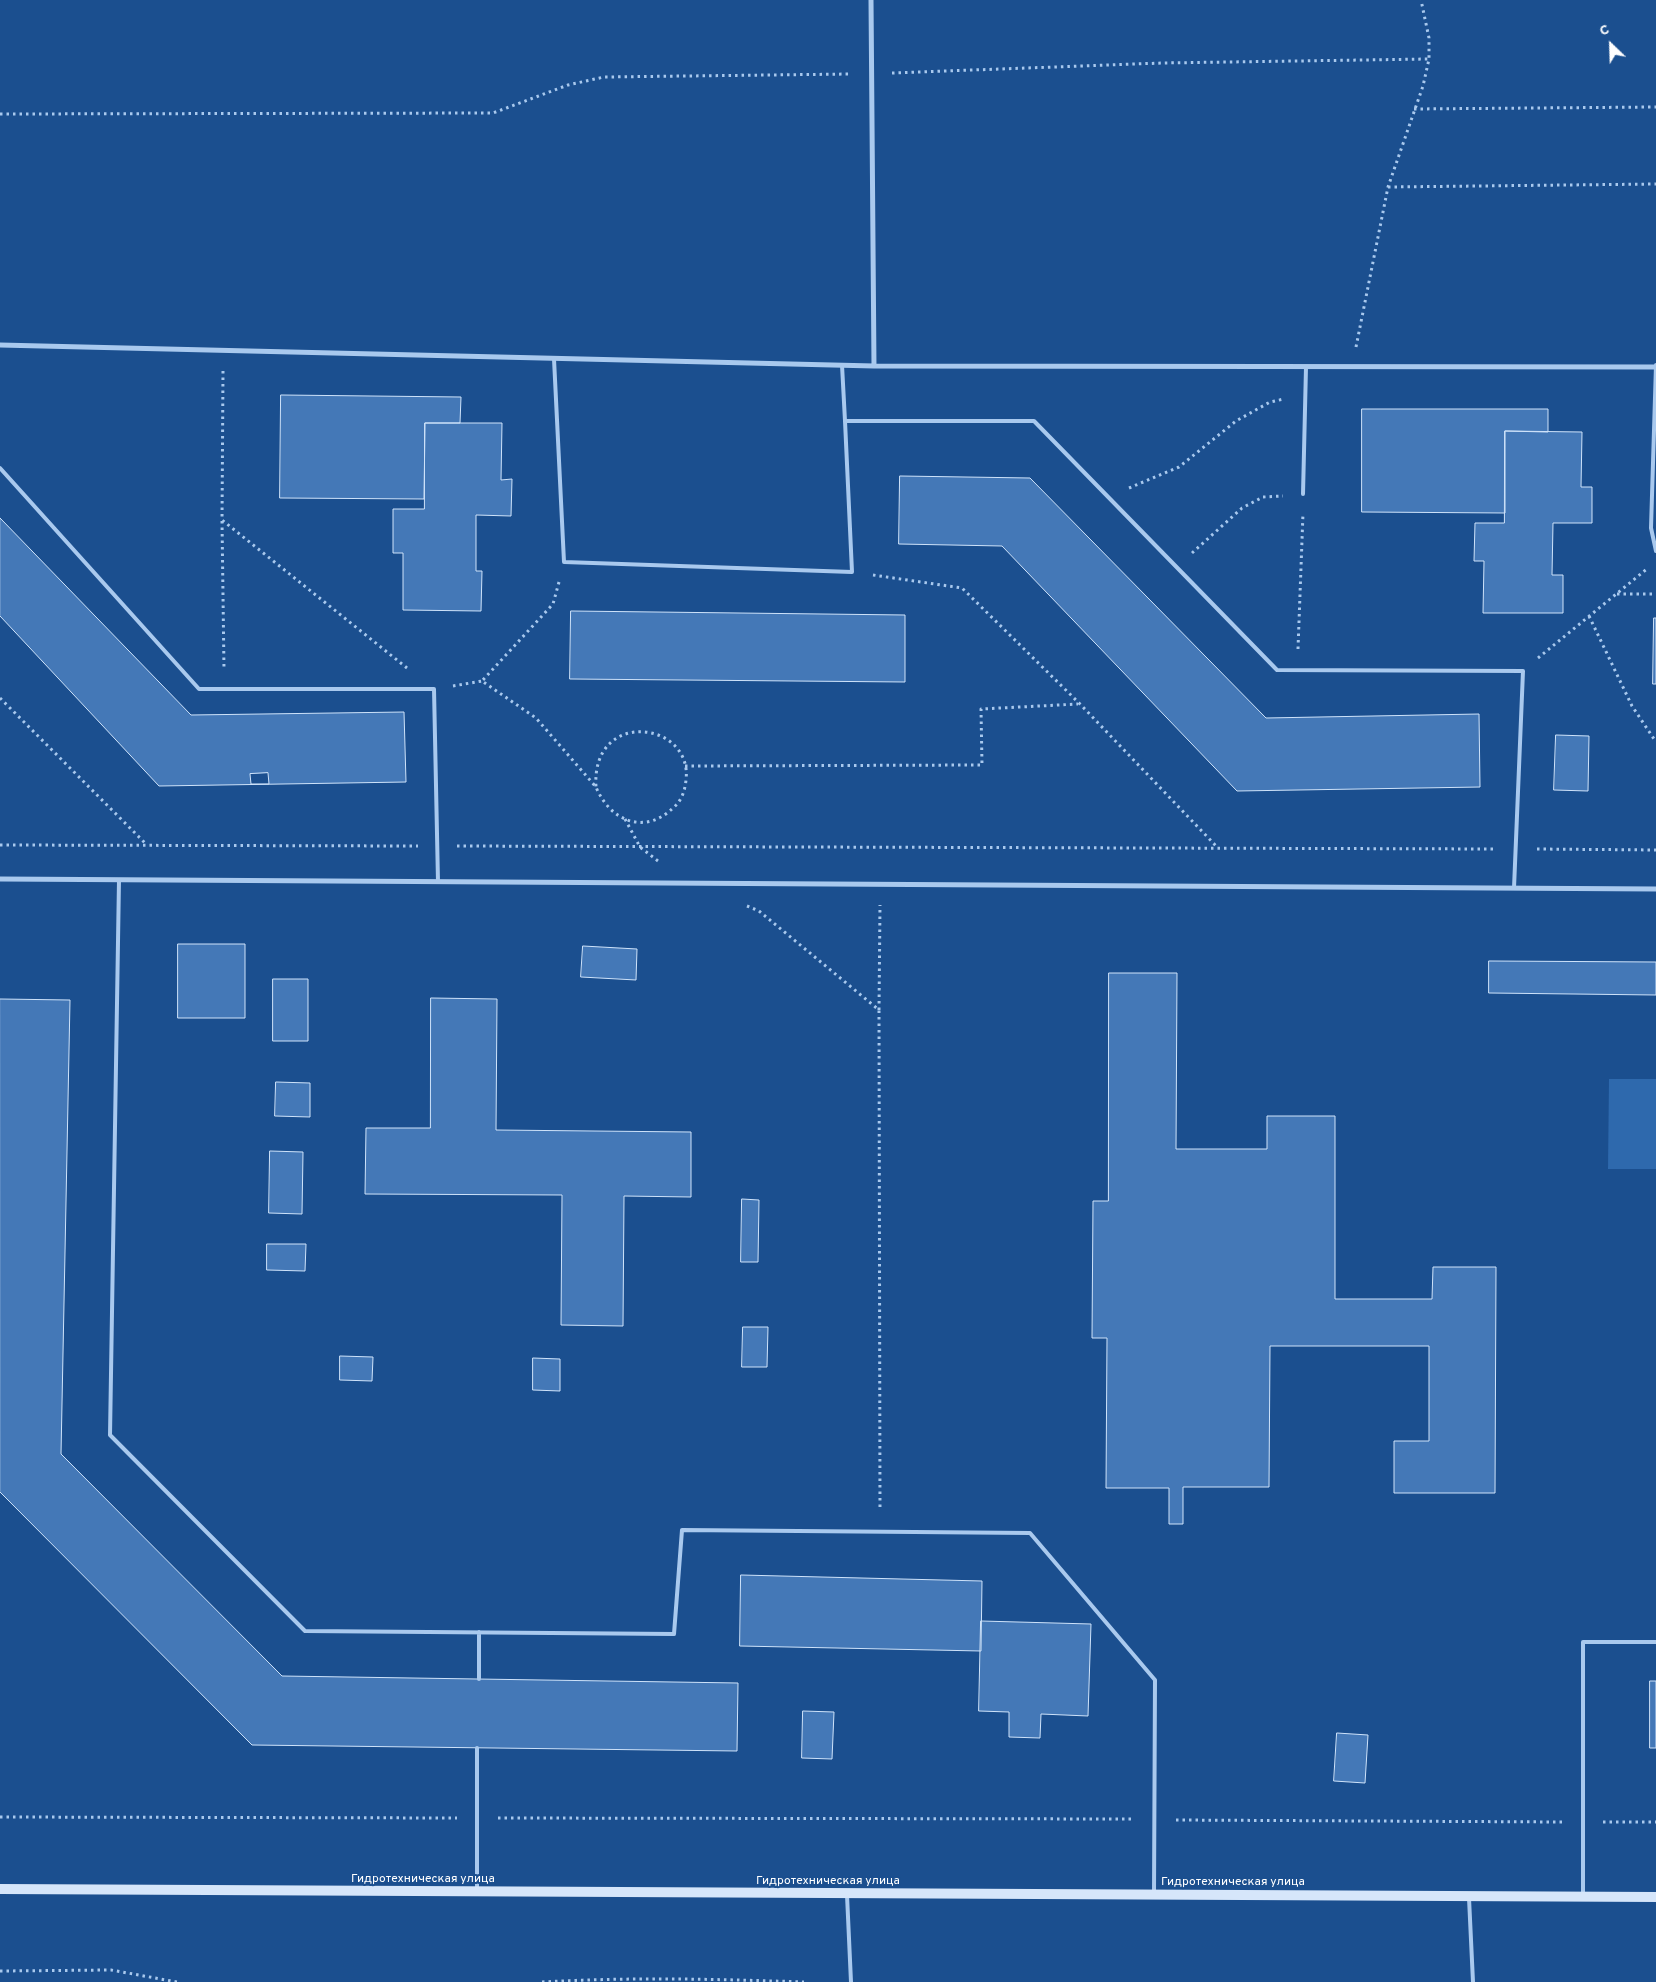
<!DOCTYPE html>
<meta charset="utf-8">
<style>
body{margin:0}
#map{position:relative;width:1656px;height:1982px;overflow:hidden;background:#1b4f8f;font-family:Overpass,sans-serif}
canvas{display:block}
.north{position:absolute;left:1586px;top:20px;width:50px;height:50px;-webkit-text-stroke:4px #1b4f8f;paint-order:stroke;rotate:336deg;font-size:14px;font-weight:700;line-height:20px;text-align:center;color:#fff}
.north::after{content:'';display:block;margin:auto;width:18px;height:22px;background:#fff;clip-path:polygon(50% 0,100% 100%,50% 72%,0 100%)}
</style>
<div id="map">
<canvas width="1656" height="1982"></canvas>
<div class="north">С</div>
</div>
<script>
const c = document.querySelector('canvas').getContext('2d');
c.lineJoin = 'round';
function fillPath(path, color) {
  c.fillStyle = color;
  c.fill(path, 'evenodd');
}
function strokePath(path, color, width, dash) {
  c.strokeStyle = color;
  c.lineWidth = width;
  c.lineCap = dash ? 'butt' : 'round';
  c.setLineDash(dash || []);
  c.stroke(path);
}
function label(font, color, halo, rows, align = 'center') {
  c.font = font + ' Overpass,sans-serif';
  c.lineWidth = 4;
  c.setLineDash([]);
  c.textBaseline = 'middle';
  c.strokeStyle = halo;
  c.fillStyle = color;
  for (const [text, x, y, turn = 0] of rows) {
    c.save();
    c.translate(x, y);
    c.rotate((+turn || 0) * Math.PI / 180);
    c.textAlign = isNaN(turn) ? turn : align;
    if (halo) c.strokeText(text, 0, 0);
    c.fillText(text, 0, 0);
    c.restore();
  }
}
const green = new Path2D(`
 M1609,1079H1656V1169H1608Z`);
const building = new Path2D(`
 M281,395L461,397L460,423H425L424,499L280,498Z
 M1362,409H1548V432L1505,431V513L1362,512Z
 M425,423H502L501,480L512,479L511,516L476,515V571H482L481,611L403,610V553H393V509H424Z
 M1505,431L1582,432L1581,487H1592V523H1553L1552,575H1563V613H1483L1484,561H1474L1475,523H1504Z
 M900,476L1030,478L1266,718L1479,714L1480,787L1237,791L1002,546L899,544Z
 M0,518L191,715L404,712L406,782L159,786L0,616Z
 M571,611L905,615V682L570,679Z
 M1654,618H1656V684H1653Z
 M1556,735L1589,736L1588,791L1554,790Z
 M268,773L269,784H251L250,774Z
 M178,944H245V1018H178Z
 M583,946L637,949L636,980L581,977Z
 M1489,961L1656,962V995L1489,993Z
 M1109,973H1177L1176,1149H1267V1116H1335V1299H1432L1433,1267H1496L1495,1493H1394V1441H1429V1346H1270L1269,1487H1183V1524H1169V1488H1106L1107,1338H1092L1093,1201H1108Z
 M273,979H308V1041H273Z
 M431,998L497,999L496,1130L691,1132V1197L624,1196L623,1326L561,1325L562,1195L365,1194L366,1128H430Z
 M0,999L70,1000L61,1454L282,1676L738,1683L737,1751L252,1745L0,1492Z
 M276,1082L310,1083V1117L275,1116Z
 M270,1151L303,1152L302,1214L269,1213Z
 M742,1199L759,1200L758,1262H741Z
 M267,1244H306L305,1271L267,1270Z
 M743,1327H768L767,1367H742Z
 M340,1356L373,1357L372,1381L340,1380Z
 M533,1358L560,1359V1391L533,1390Z
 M741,1575L982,1581L981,1651L740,1646Z
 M981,1621L1091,1624L1088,1716L1041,1714L1040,1738L1009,1737V1712L979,1711Z
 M1650,1681H1656V1748H1650Z
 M803,1711L834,1712L832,1759L802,1758Z
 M1337,1733L1368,1735L1365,1783L1334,1781Z`);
const path = new Path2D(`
 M892,73L1162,63L1429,59
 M1414,109L1656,107
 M0,114L493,113L568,85L604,77L851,74
 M1388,187L1656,184
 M1356,347L1388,187L1423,86L1429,59V38L1421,0
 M223,371L222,520L407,668
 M1129,488L1179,467L1236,421L1270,402L1284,399
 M222,521L224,670
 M1192,553L1242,508L1263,497L1283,496
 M873,575L962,588L1079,703L1218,848
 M559,582L553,604L482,681L536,718L596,787C610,821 645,836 674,807C682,800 685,790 686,780C693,721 591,708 596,787
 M1617,594H1656
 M1589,616L1632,706L1656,742
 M1298,649L1303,513
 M1538,658L1648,568
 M453,686L482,681
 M0,698L147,845
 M685,766L982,765L981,709L1078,704
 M625,819L640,847L658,861
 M0,845L418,846
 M457,846L1495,849
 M1537,849L1656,850
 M747,906L759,911L879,1010L880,1511
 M879,1010L880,905
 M0,1817L457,1818
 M498,1818L1134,1819
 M1176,1820L1562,1822
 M1603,1822H1656
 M0,1971L111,1970L177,1982
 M542,1982C629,1977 716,1979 804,1982`);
const lane = new Path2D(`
 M554,359L564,562L852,572L845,421H1034L1277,670L1523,671L1514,888
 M842,365L845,421
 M1656,365L1651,528L1656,551
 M0,468L199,689H434L438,882
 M1303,494L1306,367
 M119,880L110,1435L305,1631L674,1634L682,1530L1030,1533L1155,1680L1154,1893
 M479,1679V1632
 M477,1890V1748
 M847,1895L851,1982
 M1583,1897V1642H1656
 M1469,1898L1473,1982`);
const street = new Path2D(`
 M871,0L874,366
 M0,345L874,366L1656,367
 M0,879L1656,889`);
const secondary = new Path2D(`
 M0,1889L1656,1897`);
const streetNames = [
 ["Гидротехническая улица",423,1880],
 ["Гидротехническая улица",828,1882],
 ["Гидротехническая улица",1233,1883]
];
fillPath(green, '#2e69ad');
fillPath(building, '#4478b7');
strokePath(building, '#cfe3fa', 1);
strokePath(path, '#a9c9ee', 3, [2.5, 4]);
strokePath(lane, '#a9c9ee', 4);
strokePath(street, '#a9c9ee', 5);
strokePath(secondary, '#d6e6fa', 10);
label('12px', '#fff', '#1b4f8f', streetNames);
</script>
